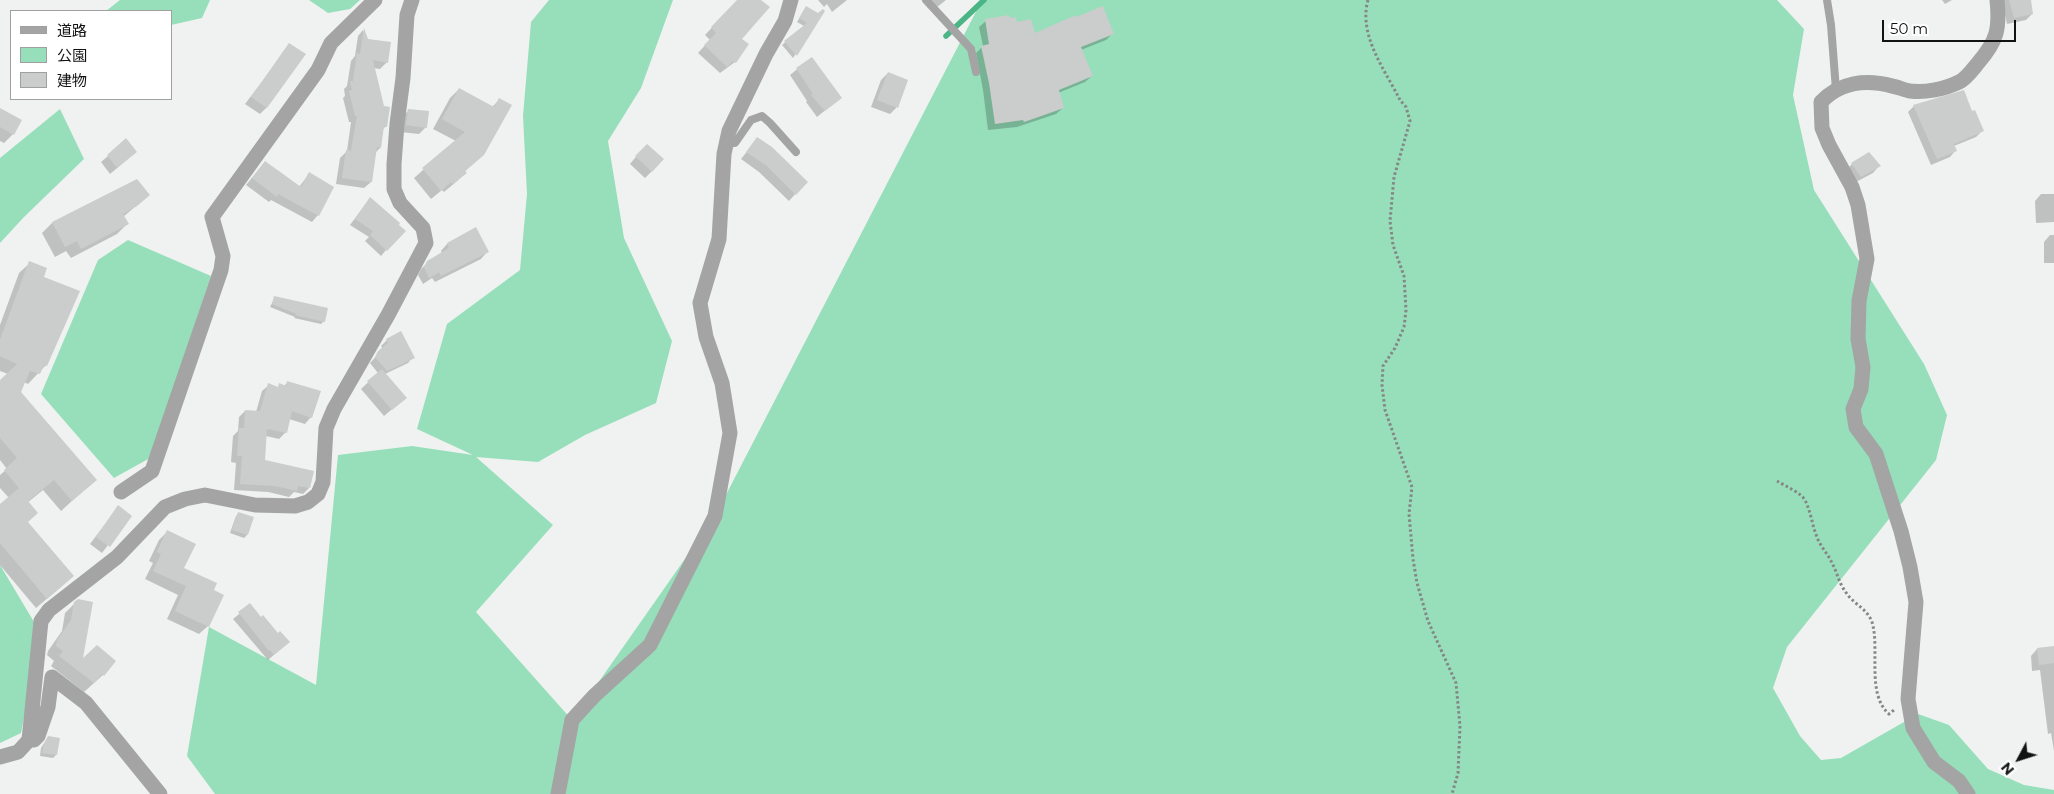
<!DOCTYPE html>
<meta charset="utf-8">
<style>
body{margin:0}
#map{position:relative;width:2054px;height:794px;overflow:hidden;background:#eff2f0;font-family:Montserrat,"Noto Sans JP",sans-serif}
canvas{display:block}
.legend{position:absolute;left:10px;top:10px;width:162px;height:90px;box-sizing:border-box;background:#fefffe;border:1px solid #9fa09f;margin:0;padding:6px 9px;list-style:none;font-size:15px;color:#111211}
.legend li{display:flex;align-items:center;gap:10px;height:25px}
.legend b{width:25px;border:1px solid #9fa09f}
.north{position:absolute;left:1994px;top:734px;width:50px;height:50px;-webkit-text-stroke:4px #fefffe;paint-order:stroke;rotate:230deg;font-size:14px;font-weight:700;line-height:20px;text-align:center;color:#111211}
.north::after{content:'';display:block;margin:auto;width:18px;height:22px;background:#111211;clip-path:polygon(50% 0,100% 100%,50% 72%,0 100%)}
.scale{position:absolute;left:1882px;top:20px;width:134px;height:22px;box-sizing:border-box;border:2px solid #111211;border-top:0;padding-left:6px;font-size:15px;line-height:18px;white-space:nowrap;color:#111211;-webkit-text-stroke:4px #fefffe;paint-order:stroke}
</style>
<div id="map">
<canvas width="2054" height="794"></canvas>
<ul class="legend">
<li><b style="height:6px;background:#a3a4a3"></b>道路</li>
<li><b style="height:14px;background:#96dfba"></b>公園</li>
<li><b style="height:14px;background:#cacdcb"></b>建物</li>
</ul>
<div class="north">N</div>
<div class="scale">50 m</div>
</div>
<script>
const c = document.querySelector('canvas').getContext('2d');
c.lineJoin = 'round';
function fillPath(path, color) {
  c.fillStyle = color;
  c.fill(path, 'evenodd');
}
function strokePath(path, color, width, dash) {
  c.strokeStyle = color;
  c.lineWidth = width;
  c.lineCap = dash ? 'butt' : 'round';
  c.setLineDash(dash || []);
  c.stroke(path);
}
const green = new Path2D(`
 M120,0H210L202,18L171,25V11H106Z
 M309,0H360L350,9L328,13Z
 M549,0H673L641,88L608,141L624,238L672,341L656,403L585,435L538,462L476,457L553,525L476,612L572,720L715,516L982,0H1777L1804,29L1793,95L1814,190L1924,364L1947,415L1936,460L1787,647L1773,688L1800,736L1821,760L1841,758L1918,714L1949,725L1988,769L2024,785L2054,790V794H215L187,756L209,627L316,685L338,455L412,446L473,455L417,429L447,324L520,270L527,194L523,116L531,22Z
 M60,109L84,159L24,217L0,243V158Z
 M128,240L211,276L150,458L114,478L41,394L98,260Z
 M0,565L40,632L21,733L0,743Z`);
const shadow = new Path2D(`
 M738,0H759L740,39L735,62L720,73L698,53L710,40L705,35Z
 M818,0H847L832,12L827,4L824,7Z
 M930,0H946L936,8Z
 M1942,0H1952L1945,4Z
 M2002,0H2030L2032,14L2026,20L2007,24Z
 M804,11L818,15L824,11L793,58L782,45L804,26L797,22Z
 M986,21L1016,24L1034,35L1113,33L1106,40L1081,50L1092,76L1085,82L1058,93L1063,108L1056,114L1017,127L988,130L983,90L976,53L983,46L979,27Z
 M363,30L367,40L387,62L380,69L373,68L386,126L383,129L380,148L375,153L371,182L364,188L336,184L340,158L347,151L351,122H349L343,98L345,96L344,89L347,86L351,61L355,56L358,36Z
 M290,45L267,107L260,114L245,104Z
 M811,58L833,104L817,117L806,102L807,101L790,75Z
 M888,73L907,80L896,108L890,114L871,107L881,80Z
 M459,89L492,107L499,100L483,155L464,172L465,173L456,182L444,192L442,190L431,199L414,178L456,141L433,129L450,98Z
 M1914,106L1971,113L1982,131L1976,137L1954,146L1956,150L1950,157L1931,165L1908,112Z
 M0,109L13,134L4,143L0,141Z
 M409,110L426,127L419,134L400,132L402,117Z
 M757,139L806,182L789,201L759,172L741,159Z
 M640,152L652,171L645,178L630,164Z
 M108,156L129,158L110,174L101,162Z
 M265,162L299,187L309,174L318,215L312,222L271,200L269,202L246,185Z
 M1852,164L1879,166L1873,173L1854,183L1846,170Z
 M137,181L149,195L123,217L127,224L117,234L71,258L66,251L55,257L42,233L52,223Z
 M2041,194H2054V222L2036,223L2035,201Z
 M370,198L386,250L381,256L365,241L369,237L350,225Z
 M476,229L487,252L481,259L435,282L432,278L423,284L418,275L421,269L428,262L442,254L441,251L447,244Z
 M2050,235H2054V263H2044V242Z
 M30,263L43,278L46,365L28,384L24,382L19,392L95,480L61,511L43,490L27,503V522L62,586L36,608L0,565V506L9,498L0,488V475L7,469L0,460V381L8,374L0,371V325L19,273Z
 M275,297L324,321L321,324L294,318L295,317L270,307Z
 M387,340L413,357L408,363L385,374L398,404L384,416L361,389L378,373L370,363L383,349L381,346Z
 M288,382L311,417L305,424L289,419L285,433L279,439L266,436L264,461L309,488L303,494L294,492L289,497L268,492L234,490L236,463L231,462L233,436L238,431L239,417L245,411L256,412L262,391L269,385L277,388L280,385L284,386Z
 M118,507L130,516L102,553L90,544Z
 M239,513L247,535L244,538L230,533L236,516Z
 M167,532L183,569L212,591L208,626L199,634L167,619L178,595L145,579L153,563L149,561L159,540Z
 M75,603L81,661H114L103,675L84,692L51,666L54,661L47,655L48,651L62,631L65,613Z
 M250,605L282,648L268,660L233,619Z
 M2054,647V751L2051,733L2048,734L2040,670L2032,671L2031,656L2037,649Z
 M48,737L58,739L56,755L53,758L40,756L41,748Z`);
const stream = new Path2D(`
 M946,36L984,0`);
const building = new Path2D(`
 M737,0H761L770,7L742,39L749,44L736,63L733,61L727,67L704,45L716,33L711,27Z
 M2009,0H2031L2033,14L2014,18Z
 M806,6L818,13L823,9L825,11L797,56L784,41L807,23L799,18Z
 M1103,6L1114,34L1081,47L1093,76L1059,90L1064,108L1024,122L1023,120L995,124L989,83L981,46L989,44L985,19L1009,15L1010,18L1016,17L1017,22L1031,19L1035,33L1076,15V17Z
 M364,28L368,39L391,42L388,63L373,60L384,106L390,107L387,127L384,126L381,148L377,147L372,182L342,178L346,150L351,151L357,116H355L349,91L352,90L350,81H353L357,53L360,54Z
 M289,43L306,54L267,108L251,97Z
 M812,57L842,98L825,111L811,95L813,94L796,68Z
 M888,72L908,80L898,108L877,100Z
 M459,88L494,107L499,98L512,105L484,155L465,171L467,173L453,184L451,182L441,191L422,168L465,132L442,119Z
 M1964,90L1972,111L1975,110L1984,131L1954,144L1957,151L1937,159L1913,105Z
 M0,108L22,120L14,135L0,127Z
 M408,109L429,111L427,128L406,125Z
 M757,137L772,147L808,182L796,195L766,165L746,152Z
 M126,138L137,152L117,168L107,155Z
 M647,144L664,159L652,172L635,156Z
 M1869,152L1881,166L1861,177L1851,163Z
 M265,161L301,187L309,172L334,187L319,216L278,194L277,197L252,178Z
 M137,179L150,195L137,206L123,214L129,224L81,249L77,241L65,247L52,222Z
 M370,197L400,223L399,225L406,231L387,251L370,235L373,231L355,219Z
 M476,227L489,252L441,276L439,272L429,278L424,267L427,261L449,248L447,243Z
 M29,261L47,268L44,277L80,291L47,366L44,365L40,374L30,371L21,392L97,480L72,501L54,480L28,501L38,513L28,522L74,576L47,599L0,543V504L19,488L4,470L17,458L0,438V380L17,364L0,356V340Z
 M274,296L328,308L325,322L295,315L297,314L272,304Z
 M401,331L415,358L387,371L375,357L378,351L388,343L386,339Z
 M382,369L407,398L392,410L367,381Z
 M287,381L321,391L312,418L292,411L287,433L267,429L265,460L314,471L310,488L298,486L297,491L275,486L240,484L242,456H237L239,428H244L245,410L260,411L268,383L278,387L279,383L286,386Z
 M118,505L132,516L110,547L96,537Z
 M238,512L254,517L248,535L232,530Z
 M167,530L196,544L184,568L217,583L214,590L224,595L209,627L175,611L186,586L153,571L161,554L157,552Z
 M78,599L93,602L83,658L97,645L116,661L104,676L102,674L94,683L59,656L63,651L56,646L57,640L71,620L74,602Z
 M250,603L261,617L263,615L278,633L280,631L290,642L274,655L270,650L269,651L238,612Z
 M2054,646V663L2039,665L2037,648Z
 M48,736L60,738L57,755L42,753L44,744Z`);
const path = new Path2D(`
 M1368,0C1358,35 1385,70 1400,100L1406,107L1410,121L1394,177L1390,221L1393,245L1404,276L1406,310L1404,327L1395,348L1383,366L1382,385L1385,410L1412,487L1409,514L1413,559L1417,583L1428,621L1456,683L1460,726L1458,773L1452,794
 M1777,481C1785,486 1800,492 1805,500C1811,512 1812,525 1817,537C1820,546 1828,554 1832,563C1837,572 1839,583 1845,591C1853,605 1870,609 1873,626C1879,652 1867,695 1889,714L1894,710`);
const service = new Path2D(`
 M926,0L971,49L976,72
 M1827,0L1831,25L1836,90
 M726,143H735L751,120L762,116L770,123L796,152`);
const minor = new Path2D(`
 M121,492L152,471L221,270L223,256L212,217L318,70L331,43L375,0
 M31,740H34L38,736L48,707L52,677L86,703L160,794
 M0,757L18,752L29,740L41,621L49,610L117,557L165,507L185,499L205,495L255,505L295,506L308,502L318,494L323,482L326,428L334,409L388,315L426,243L423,228L400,203L394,189V164L397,124L403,78L407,15L412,0
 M558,794L572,720L594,696L650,645L715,516L730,433L722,383L706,337L700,303L719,239L724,154L729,131L766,54L785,21L791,0
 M1968,794L1959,781L1934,762L1913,728L1908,699L1916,602L1910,567L1901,531L1876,454L1856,427L1853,409L1861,389L1863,367L1858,339L1859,301L1867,259L1858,205L1852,187L1829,145L1822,128L1821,102C1840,82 1866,79 1892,86C1898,87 1904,90 1910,91C1925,93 1945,89 1959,82C1966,79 1973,69 1978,63C1997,41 2000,29 1997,0`);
fillPath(green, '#96dfba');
fillPath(shadow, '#0003');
strokePath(stream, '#4bb586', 5.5);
fillPath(building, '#cacdcb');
strokePath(path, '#858785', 3, [2.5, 2.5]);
strokePath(service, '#a3a4a3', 8);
strokePath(minor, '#a3a4a3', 15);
</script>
